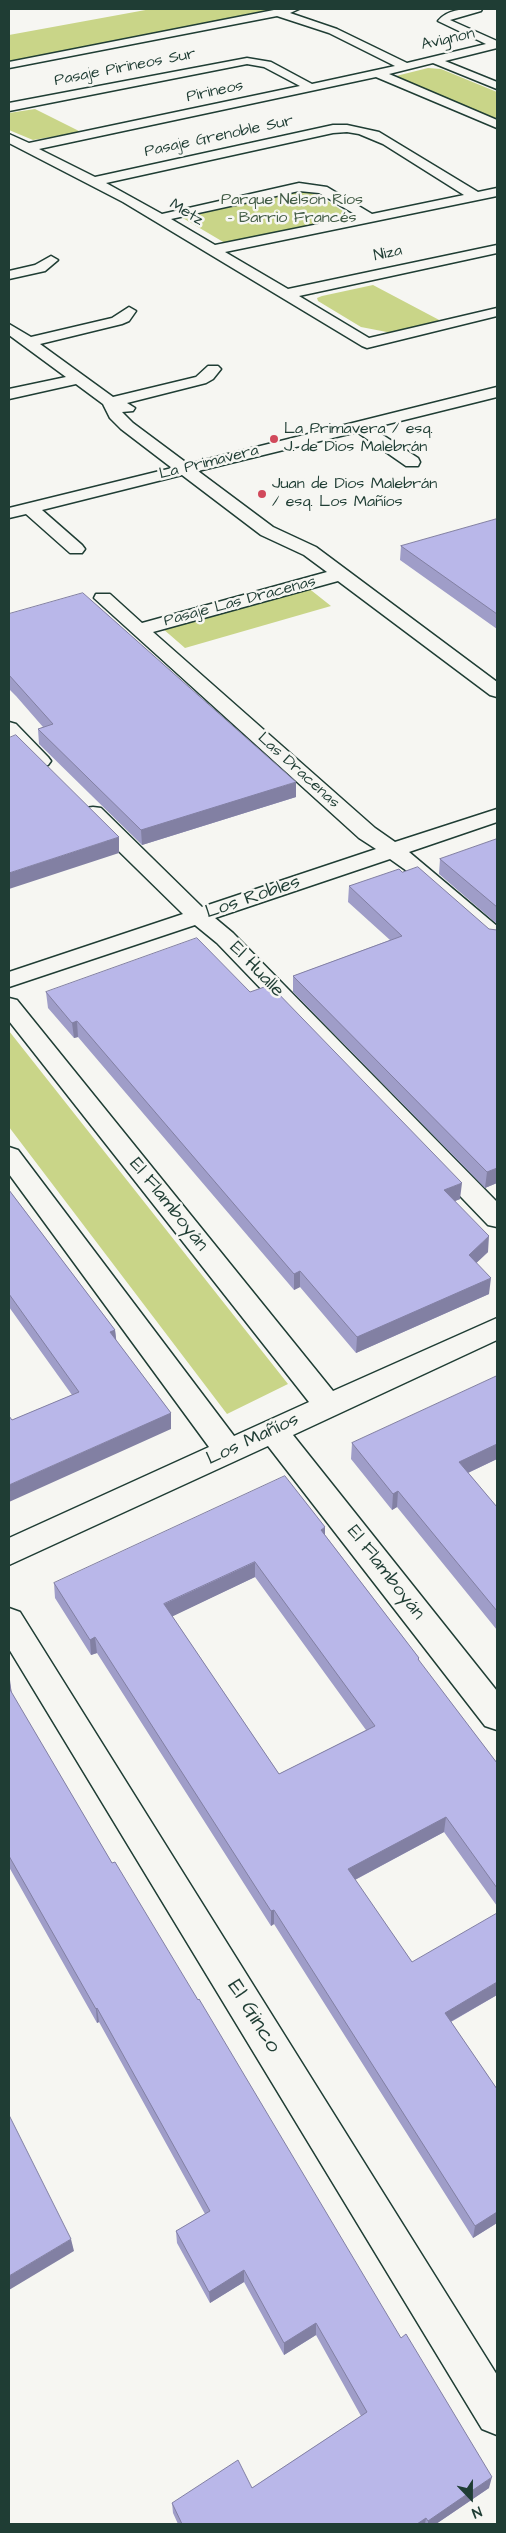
<!DOCTYPE html>
<meta charset="utf-8">
<style>
body{margin:0}
#map{position:relative;width:506px;height:2533px;overflow:hidden;background:#f6f6f2;font-family:"Architects Daughter",sans-serif}
canvas{display:block}
.frame{position:absolute;inset:0;border:10px solid #1f3d34;pointer-events:none}
.north{position:absolute;left:446px;top:2473px;width:50px;height:50px;-webkit-text-stroke:4px #f6f6f2;paint-order:stroke;rotate:158deg;font-size:14px;font-weight:700;line-height:20px;text-align:center;color:#1f3d34}
.north::after{content:'';display:block;margin:auto;width:18px;height:22px;background:#1f3d34;clip-path:polygon(50% 0,100% 100%,50% 72%,0 100%)}
</style>
<div id="map">
<canvas width="506" height="2533"></canvas>
<div class="frame"></div>
<div class="north">N</div>
</div>
<script>
const c = document.querySelector('canvas').getContext('2d');
c.lineJoin = 'round';
function fillPath(path, color) {
  c.fillStyle = color;
  c.fill(path, 'evenodd');
}
function strokePath(path, color, width, dash) {
  c.strokeStyle = color;
  c.lineWidth = width;
  c.lineCap = dash ? 'butt' : 'round';
  c.setLineDash(dash || []);
  c.stroke(path);
}
function label(font, color, halo, rows, align = 'center') {
  c.font = font + ' "Architects Daughter",sans-serif';
  c.lineWidth = 5;
  c.setLineDash([]);
  c.textBaseline = 'middle';
  c.strokeStyle = halo;
  c.fillStyle = color;
  for (const [text, x, y, turn = 0] of rows) {
    c.save();
    c.translate(x, y);
    c.rotate((+turn || 0) * Math.PI / 180);
    c.textAlign = isNaN(turn) ? turn : align;
    if (halo) c.strokeText(text, 0, 0);
    c.fillText(text, 0, 0);
    c.restore();
  }
}
const green = new Path2D(`
 M151,9H279L9,63V35Z
 M428,68L441,69L497,92V119L440,98L396,76Z
 M35,109L81,132L33,140L9,130V113Z
 M305,191L320,196L355,219L225,243L181,217L287,192Z
 M373,285L443,322L397,334L361,327L318,301L317,298L322,296Z
 M307,587L331,606L185,648L162,628Z
 M9,1031L288,1384L227,1414L9,1127Z`);
const minor = new Path2D(`
 M279,9H299L290,13L337,29L407,63L486,44L438,21C448,8 467,9 482,9L481,11L450,20L497,41V48L445,61L497,82V89L433,63L389,74L497,120V128L376,77L39,149L95,177L333,125H347L379,132L478,192L497,188V196L225,252L288,289L497,245V253L299,296L369,338L497,308V316L367,348L362,346L123,202L9,143V134L29,143L300,86L264,67L247,64L9,111V103L247,58L271,62L312,84L395,66L329,33L277,16L9,68V62ZM347,132L359,134L383,144L464,195L372,214L327,187L299,183L162,214L106,183L333,133ZM299,191L319,193L358,216L215,245L171,219Z
 M51,256L58,260L45,271L9,279V271L35,265Z
 M129,307L136,311L129,321L122,324L40,344L113,397L196,377L208,366H218L221,369L213,379L206,383L127,403L135,408L133,411L122,412L133,423L188,464L497,387V397L372,428L418,458L420,462L418,466H406L357,432L198,471L273,527L316,547L497,682V697L490,695L338,581L153,632L375,828L395,842L497,809V822L409,852L497,926V945L489,943L407,871L390,859L215,918L233,933L497,1202V1227L488,1225L217,943L195,925L9,987V972L183,914L85,818L82,813L85,808L93,807L101,808L202,907L376,849L359,838L94,598L96,594H110L142,623L327,572L304,555L261,535L182,475L42,510L82,545L85,549L82,553H70L26,514L9,518V508L172,468L121,429L110,418L103,404L76,384L9,399V389L66,377L9,335V324L31,337L112,318Z
 M9,722L16,724L48,757L51,761L48,765C31,770 20,751 9,739Z
 M9,998L17,1000L333,1391L497,1318V1340L293,1435L497,1691V1730L485,1726L268,1446L9,1565V1538L209,1447L9,1174V1147L18,1150L234,1436L309,1402L9,1021Z
 M9,1608L20,1612L497,2375V2435L482,2429L9,1649Z`);
const wall = new Path2D(`
 M497,519V629L400,560L401,546Z
 M9,614L296,797L142,845L39,744L38,729L43,727L16,696L9,689Z
 M497,839V924L439,874L440,859Z
 M402,872L497,1183L485,1188L293,992V976L390,940L348,902L349,886Z
 M46,992H250L460,1199L455,1201L488,1252L476,1263L489,1294L356,1353L300,1287L294,1290L78,1037L74,1038L48,1008Z
 M9,1190L115,1330L116,1340L171,1413V1429L12,1420L72,1395L9,1307Z
 M497,1376V1459L468,1473L497,1507V1630L397,1507L392,1510L351,1459L352,1443Z
 M325,1535L419,1658V1661L497,1763V1906L444,1832L355,1880L412,1962L497,1995L451,2022L497,2089V2223L473,2238L274,1924L271,1926L97,1653L91,1655L55,1598L54,1583ZM255,1577L366,1730L279,1774L172,1616Z
 M9,1678L12,1694L112,1863L489,2488L436,2524H178L173,2513L172,2503L252,2488L361,2416L316,2335L284,2355L244,2282L210,2303L177,2243L176,2231L205,2214L99,2022L97,2023L9,1867Z`);
const shadedWall = new Path2D(`
 M296,782V797L142,845L141,830Z
 M119,837V853L9,889V873Z
 M77,1021L78,1037L74,1038L72,1023Z
 M497,1168V1183L485,1188L487,1172Z
 M462,1183L460,1199L443,1206L444,1190Z
 M489,1236L488,1252L468,1271L469,1255Z
 M300,1271V1287L294,1290V1274Z
 M491,1278L489,1294L356,1353L357,1337Z
 M115,1330L117,1346L110,1332Z
 M171,1413V1429L9,1502V1485Z
 M497,1444V1459L457,1478L459,1462Z
 M398,1491L397,1507L392,1510L393,1494Z
 M325,1527V1543L321,1530Z
 M255,1562V1577L165,1620L164,1604Z
 M95,1637L97,1653L91,1655L90,1640Z
 M9,1680H10L12,1695L9,1697Z
 M446,1817L444,1832L347,1884L348,1869Z
 M274,1910V1924L271,1926V1911Z
 M497,1982V1995L443,2026L445,2013Z
 M97,2008L99,2022L97,2023L96,2009Z
 M497,2212V2223L473,2238L475,2226Z
 M71,2239L74,2251L9,2290V2276Z
 M244,2270V2282L210,2303L209,2292Z
 M316,2323V2335L284,2355V2343Z
 M492,2477L489,2488L436,2524H428V2521Z
 M426,2518L425,2524H417Z`);
const building = new Path2D(`
 M497,519V614L401,546Z
 M83,593L296,782L141,830L38,729L53,724L9,675V614Z
 M16,735L119,837L9,873V738Z
 M497,839V907L440,859Z
 M418,867L489,929L497,930V1168L487,1172L293,976L402,936L349,886L399,869L402,872Z
 M197,938L250,992L270,985L462,1183L444,1190L489,1236L469,1255L491,1278L357,1337L300,1271L294,1274L77,1021L72,1023L46,992Z
 M9,1190L115,1330L110,1332L171,1413L9,1485V1416L12,1420L79,1392L9,1294Z
 M497,1376V1444L459,1462L497,1507V1611L398,1491L393,1494L352,1443Z
 M285,1476L325,1527L321,1530L419,1658L418,1659L497,1763V1888L446,1817L348,1869L412,1962L497,1913V1982L445,2013L497,2089V2212L475,2226L274,1910L271,1911L95,1637L90,1640L54,1583ZM255,1562L375,1726L279,1774L164,1604Z
 M9,1688L112,1863L115,1862L198,2000L199,1999L401,2338L406,2334L492,2477L428,2521L426,2518L417,2524H182L172,2503L238,2460L252,2488L367,2412L316,2323L284,2343L244,2270L209,2292L176,2231L210,2211L97,2008L96,2009L9,1856Z
 M9,2115L71,2239L9,2276Z`);
const markers = [
 [274,439,5,"#d1495b"],
 [262,494,5,"#d1495b"]
];
const farStreetnames = [
 ["Avignon",448,40,-13],
 ["Pasaje Pirineos Sur",125,68,-11],
 ["Pirineos",215,92,-12],
 ["Pasaje Grenoble Sur",219,137,-12],
 ["Metz",186,213,31],
 ["Niza",388,254,-12],
 ["La Primavera",209,463,-14],
 ["Pasaje Las Dracenas",240,602,-15],
 ["Las Dracenas",298,771,42]
];
const farParknames = [
 ["Parque Nelson Ríos",292,201],
 ["- Barrio Francés",292,219]
];
const farPoinames = [
 ["La Primavera / esq.",284,430],
 ["J. de Dios Malebrán",284,448],
 ["Juan de Dios Malebrán",272,485],
 ["/ esq. Los Mañíos",272,503]
];
const streetNames = [
 ["Los Robles",253,898,-19],
 ["El Hualle",256,970,46],
 ["El Flamboyán",168,1205,51],
 ["Los Mañíos",253,1440,-25],
 ["El Flamboyán",385,1573,52]
];
const nearStreetnames = [
 ["El Ginco",253,2017,58]
];
fillPath(green, '#c9d588');
strokePath(minor, '#1f3d34', 3);
fillPath(minor, '#f6f6f2');
fillPath(wall, '#9f9dc8');
fillPath(shadedWall, '#8280a3');
fillPath(building, '#b9b7e9');
strokePath(building, '#8280a3', 1);
for (const [x, y, r, color] of markers) {
  const dot = new Path2D();
  dot.arc(x, y, r, 0, 2 * Math.PI);
  c.fillStyle = color;
  c.fill(dot);
  strokePath(dot, '#f6f6f2', 2);
}
label('16px', '#1f3d34', '#f6f6f2', farStreetnames);
label('16px', '#415b45', '#f6f6f2', farParknames);
label('16px', '#1f3d34', '#f6f6f2', farPoinames, 'left');
label('19px', '#1f3d34', '#f6f6f2', streetNames);
label('22px', '#1f3d34', '#f6f6f2', nearStreetnames);
</script>
